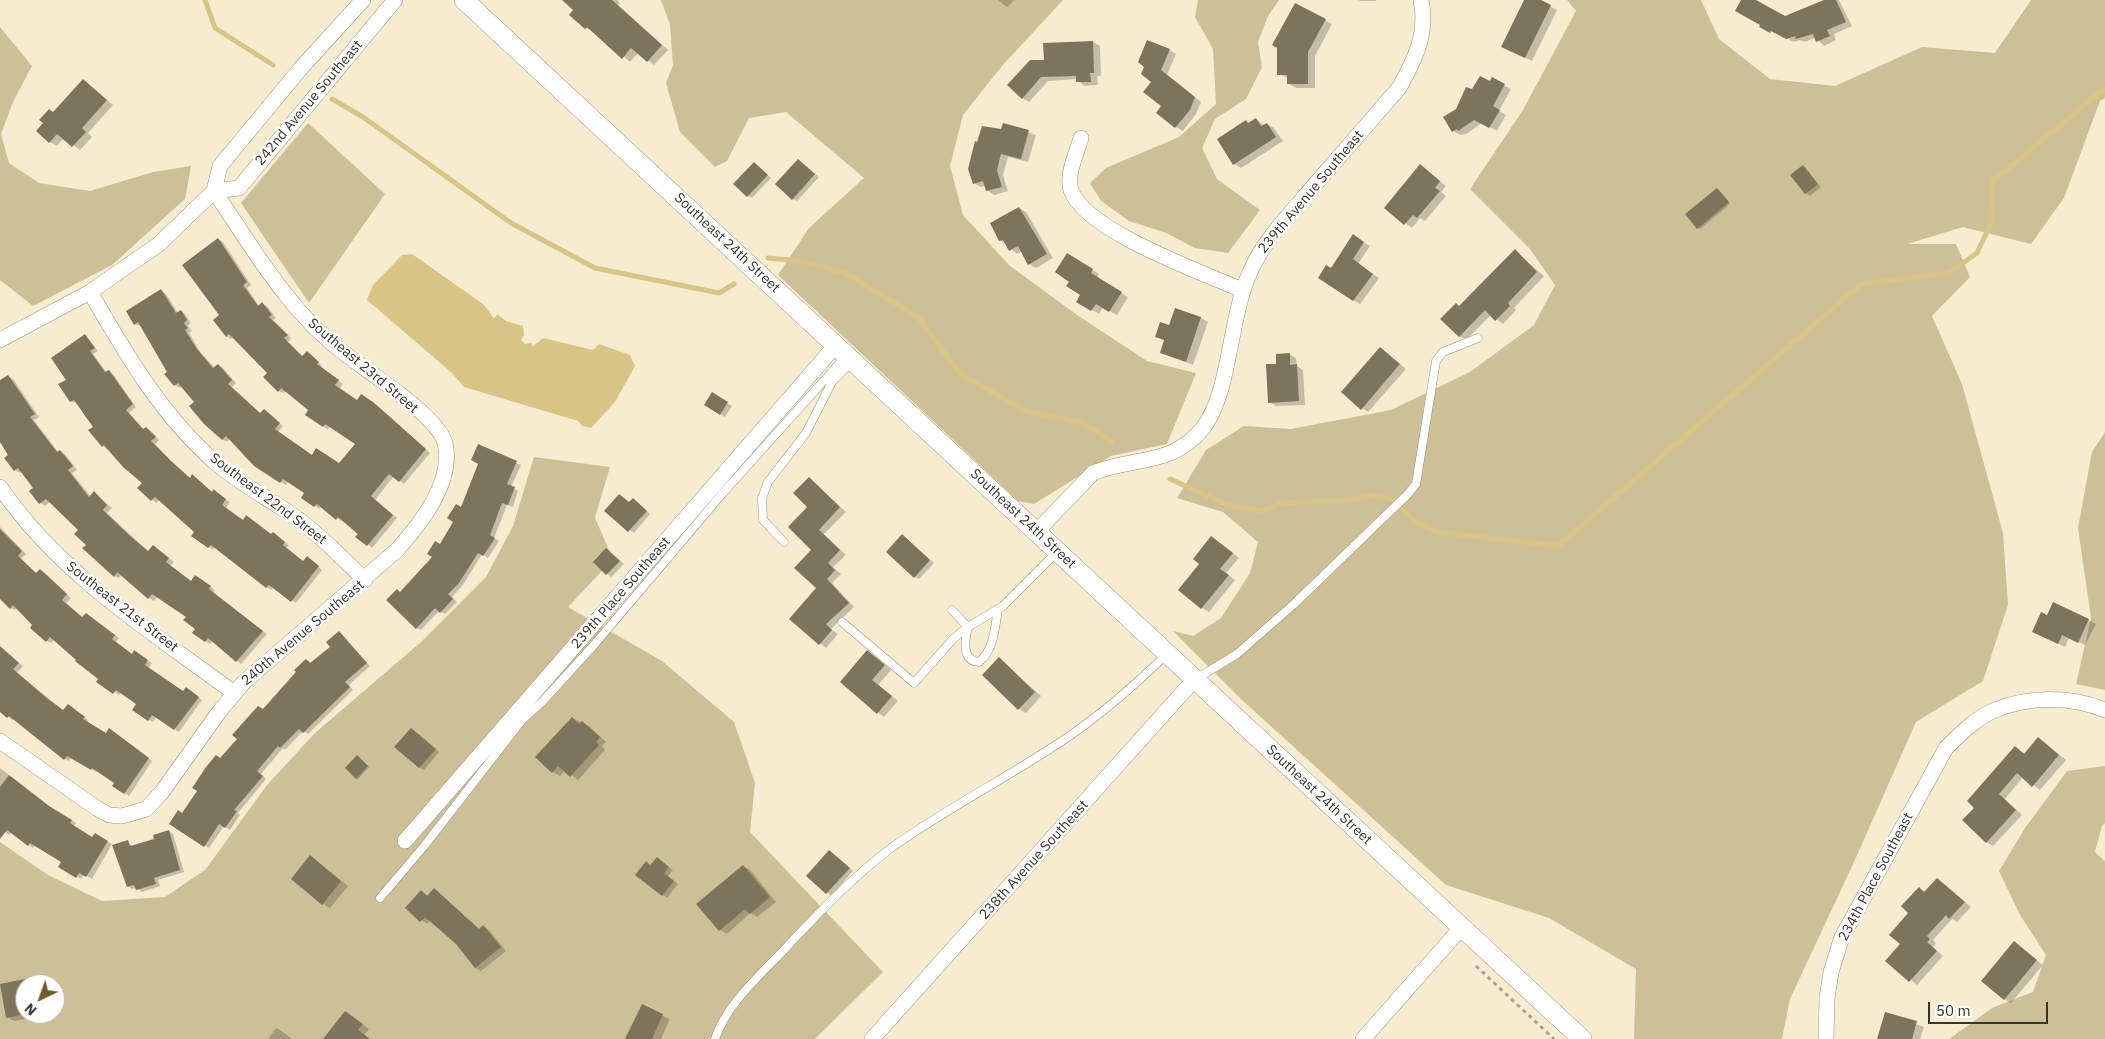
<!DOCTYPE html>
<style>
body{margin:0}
#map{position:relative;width:2105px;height:1039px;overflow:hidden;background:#f6edd0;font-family:"IBM Plex Sans",sans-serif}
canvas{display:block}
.north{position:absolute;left:15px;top:974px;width:50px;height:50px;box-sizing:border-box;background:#fff;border:1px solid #afaea9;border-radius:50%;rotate:222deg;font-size:14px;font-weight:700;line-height:20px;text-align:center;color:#373429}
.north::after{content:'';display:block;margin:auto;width:18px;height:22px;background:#6b5c29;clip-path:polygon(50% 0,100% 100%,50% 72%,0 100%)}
.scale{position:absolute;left:1928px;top:1002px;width:120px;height:22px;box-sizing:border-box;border:2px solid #373429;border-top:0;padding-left:6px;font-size:15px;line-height:18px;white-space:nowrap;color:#373429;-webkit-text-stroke:4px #fff;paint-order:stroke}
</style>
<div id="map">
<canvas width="2105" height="1039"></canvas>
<div class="north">N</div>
<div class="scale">50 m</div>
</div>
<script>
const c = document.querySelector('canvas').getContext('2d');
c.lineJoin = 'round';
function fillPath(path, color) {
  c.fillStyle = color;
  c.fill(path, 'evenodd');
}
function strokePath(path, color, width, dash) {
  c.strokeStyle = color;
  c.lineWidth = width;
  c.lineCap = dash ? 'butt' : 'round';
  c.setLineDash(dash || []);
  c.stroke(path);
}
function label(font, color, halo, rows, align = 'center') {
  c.font = font + ' "IBM Plex Sans",sans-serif';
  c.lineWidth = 5;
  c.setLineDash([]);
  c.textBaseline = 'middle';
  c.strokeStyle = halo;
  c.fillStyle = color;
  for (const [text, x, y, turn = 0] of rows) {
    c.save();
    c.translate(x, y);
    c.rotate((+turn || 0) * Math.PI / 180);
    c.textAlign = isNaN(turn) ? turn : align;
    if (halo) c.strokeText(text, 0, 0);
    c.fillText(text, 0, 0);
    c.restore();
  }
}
const green = new Path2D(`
 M661,0H1063L1002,66L963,115L950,166L963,215L1010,266L1080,317L1147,361L1196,373L1167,444L1111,456L1034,504L1018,501L778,275L809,228L864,178L786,112L749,118L727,161L715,167L680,132L666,83L673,65L670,25Z
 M1198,0H1279L1268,16L1258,42L1262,67L1246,99L1215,119L1202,148L1217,179L1260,210L1228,253L1195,248L1166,233L1129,221L1101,201L1090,183L1106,168L1179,137L1216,104L1213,49L1195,17Z
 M1567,0H1701L1719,39L1770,79L1835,86L1922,47L1995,53L2031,0H2105V98L2100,101L2064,198L2031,244L1963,227L1907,244H1956L1970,277L1932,316L1962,384L2003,533L2008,605L1983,681L1916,722L1854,862L1790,999L1782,1039H1634L1636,969L1549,918L1446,885L1242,700L1173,631L1193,636L1221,618L1250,573L1258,542L1223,512L1177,498L1206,450L1244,426L1291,429L1391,410L1470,372L1534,325L1555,285L1530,249L1470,189L1523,110L1576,11Z
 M0,27L32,66L13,102L1,134L9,163L39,183L90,191L153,172L191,166L185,199L112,265L33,306L0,280Z
 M308,123L385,194L309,303L241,203Z
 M2105,432V690L2076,684L2091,618L2078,528L2092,452Z
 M534,457L610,467L595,518L613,559L568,607L662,661L734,722L755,783L750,832L883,972L815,1039H0V842L48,875L102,901L165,897L205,870L267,785L315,733L421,642L486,577L513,526ZM25,984H55V1014H25Z
 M2105,766V823L2102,826L2095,852L2105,861V1039H1949L1992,1008L2033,992L2046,955L2020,915L1999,871L2025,828L2067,771Z`);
const water = new Path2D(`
 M412,254L483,304L494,318L496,317L497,314L506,321L523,326L524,335L521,340L525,344L532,343V347L543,338L593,350L599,344L630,355L635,366L615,402L591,428L582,426L578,421L464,387L452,373L367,300L373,285L402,255Z`);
const shadow = new Path2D(`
 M564,0H617L620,3L618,5L668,50L654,65L638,53L630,62L593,31L585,28L575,10Z
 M998,0H1014L1007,7Z
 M1358,0H1376V1H1361Z
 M1525,0H1538L1557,10L1532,61L1510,50Z
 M1743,0H1754L1785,17L1827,0H1839L1852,26L1834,34L1836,40L1824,46L1816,38L1804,42L1800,40L1794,42L1761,26Z
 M1296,4L1332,24L1315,56V88H1296L1289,84V78L1278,74Z
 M1093,42L1100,46L1101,76H1097L1098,85L1084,86L1077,79L1048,81L1029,102L1022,98L1045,61Z
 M1169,50L1176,54L1167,75L1201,102L1196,114L1183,131L1176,127L1163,106L1146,67Z
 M1493,79L1511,89L1499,111L1506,115L1497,131L1482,123L1466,134L1460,135L1453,131L1472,91L1491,83Z
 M83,80L113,105L88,133L92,137L80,150L64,138L57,146L50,142L44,123Z
 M1256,119L1265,126L1267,124L1274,128L1283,141L1241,168L1234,164L1218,140L1246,122L1249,124Z
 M1004,124L1036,135L1028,162L1008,157L1003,175L1008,191L994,195L987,190L986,185L981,187L974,183Z
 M798,160L819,177L797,201L793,199Z
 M758,166L771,178L752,198L748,196Z
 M1421,166L1446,186L1441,192L1446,196L1425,221L1420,218L1412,228L1385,208Z
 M1803,167L1821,187L1810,196L1806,193Z
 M1719,190L1730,204L1700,229L1686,214Z
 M1019,208L1026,212L1053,258L1036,268L1029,264L1022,251L1017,254L1000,240Z
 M218,239L223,242L251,285L247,288L259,306L262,304L267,306L276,318L273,320L291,338L288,342L303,357L312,356L322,366L321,368L343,384L339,389L357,401L366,398L378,406L430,453L404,484L394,476L375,500L397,518L372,548L343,520L341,521L321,506L320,509L302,498L306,493L288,481L286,485L255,465L230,438L227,442L222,439L196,402L182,386L180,388L175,385L141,326L135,324L161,291L166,294L178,313L181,311L185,314L191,323L188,326L192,331L189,333L201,353L215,368L218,365L223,368L236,383L232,387L261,414L269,413L283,426L278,432L312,456L339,465L357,444L330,426L328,429L323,426L310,410L286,391L283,393L279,391L269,373L234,337L231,339L226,336L221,315Z
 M1360,240L1370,246L1358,264L1379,278L1360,304L1353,300L1331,269Z
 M1515,251L1544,276L1514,308L1516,310L1503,324L1491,315L1466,340L1459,336L1460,307Z
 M1067,254L1099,274L1097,278L1128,297L1117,315L1103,307L1099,314L1077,301L1081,295L1071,281Z
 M1201,318L1208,322L1193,365L1161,352L1170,327Z
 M85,336L98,351L93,354L107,373L113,374L136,407L129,413L144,430L146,428L151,431L159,440L155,444L175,465L190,478L230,502L226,508L244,521L277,536L289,545L286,548L303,562L311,560L322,570L296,603L274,587L271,590L267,587L215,547L213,550L209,547L196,531L160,499L156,503L139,488L144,482L103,446L95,427L77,403L71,402L68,380Z
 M1380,348L1406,369L1368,412L1362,408Z
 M1289,354L1296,358L1297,366L1303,370L1305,405L1276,406L1269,402L1277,365Z
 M8,376L13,379L39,417L34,420L58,452L65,454L77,470L72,473L91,497L94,493L112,508L107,513L149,552L159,550L174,562L170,566L192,582L200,580L215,590L213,593L267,634L241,664L213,641L210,644L205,641L187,616L158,596L154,601L149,598L122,575L119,578L114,576L79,530L50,502L45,506L40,503L35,488L22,471L20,473L15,470L0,440V381Z
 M712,394L732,406L725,417L706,405Z
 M479,446L521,465L511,487L518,491L513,507L507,505L494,538L499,541L488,558L482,554L463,585L452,597L457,602L445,614L439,611L421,630L417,628L401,593L434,557L462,508L480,464Z
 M809,478L846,512L824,534L846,555L833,567L841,574L832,583L854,607L831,629L838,634L826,648L791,619L817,588L809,507Z
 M619,495L630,503L637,502L650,514L634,533L606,511Z
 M0,527L26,554L21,559L37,574L40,570L45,573L71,598L66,603L83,618L90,617L119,638L116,642L133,655H139L152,663L149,668L183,693L191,691L202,700L179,732L157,716L153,722L149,720L138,704L121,692L119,695L97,681L99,678L55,639L51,643L47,641L17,608L15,610L10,608L0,597Z
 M902,535L934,563L919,579L915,577Z
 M1212,537L1239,558L1226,573L1235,580L1209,612L1202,608L1201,564Z
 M607,549L624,564L611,577L594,562Z
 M2054,603L2096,624L2085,645L2069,638L2065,647L2041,635Z
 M339,633L370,666L349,685L353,690L308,734L303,731L285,750L283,748L261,774L266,779L238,813L240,815L230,830L224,826L209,848L171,824L183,814L221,759L306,660L311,663L332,647Z
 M0,654H9L23,666L17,673L64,711L72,708L88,720L87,722L107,735L114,732L152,761L129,796L113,786L116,782L97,770L96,772L72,757L69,761L65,759L14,718L12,720L0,710Z
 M874,656L891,670L878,685L898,701L884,717L841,682Z
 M999,659L1041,696L1026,713L1019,709Z
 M572,718L589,726L606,742L602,746L605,750L578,780L565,770L560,776L553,772Z
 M411,729L439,752L424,770L419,767Z
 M2039,738L2066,760L2040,790L2023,777L2005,799L2022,815L1993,846L1986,842L1976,808L2015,747L2025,754Z
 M359,757L369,767L358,779L356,778Z
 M0,768L54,810L76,823L73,827L92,838L95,834L112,844L92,879L84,875L81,879L60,866L63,861L35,845L33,848L12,832L9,835L0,829Z
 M169,831L173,834L184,872L158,880L160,886L142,892L136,888L132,889L128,886V842L133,847L156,840Z
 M830,851L853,871L831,896L807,876Z
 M311,857L348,886L330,908L323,904Z
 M661,861L673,870L668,876L678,884L667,898L637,874L646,863L651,866Z
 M743,866L750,870L776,902L757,917L750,913L727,934L720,930Z
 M1938,879L1971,907L1957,922L1952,919L1933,940L1936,943L1933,947L1943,956L1917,985L1887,961L1901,944L1919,889L1926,892Z
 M434,890L480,930L484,927L489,930L506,951L481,971L475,968L456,943L431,920L427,924L407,908L422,892L429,896Z
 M2014,943L2043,965L2011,1003L2004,999Z
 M34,979L41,984H25V1014L47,1015L14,1021L7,1017L1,985Z
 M642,1006L670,1019L661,1039H627Z
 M1885,1014L1924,1027L1920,1039H1879Z
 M352,1016L369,1029L364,1035L370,1039H325Z
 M276,1028L280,1030L292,1039H268Z`);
const stream = new Path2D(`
 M205,0L215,28L273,65
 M332,99L363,117L511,223L595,268L719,293L734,284
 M768,258L801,261L845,273L918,317L960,374L1026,411L1083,423L1112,442
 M1170,479L1228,505L1262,511L1282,503L1349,500L1376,495L1392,500L1416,522L1438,532L1558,546L1861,284L1949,273L1977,253L1990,225L1993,181L2105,88`);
const building = new Path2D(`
 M562,0H612L662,45L647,62L631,48L622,59L587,27L585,29L569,15L573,10Z
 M1524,0H1541L1551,5L1525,58L1501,47Z
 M1741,0H1756L1785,16L1824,0H1836L1846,22L1827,30L1830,36L1816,42L1813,34L1796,39L1795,36L1786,39L1771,31L1770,33L1759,27L1760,25L1735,11Z
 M1295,3L1326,19L1308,52V84H1287V75H1277V48L1272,45Z
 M1147,40L1170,49L1161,70L1195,97L1190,110L1175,128L1156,113L1161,106L1143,92L1151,82L1141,74L1144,67L1138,62Z
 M1093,41L1094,73H1090L1091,82H1076V76L1041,77L1022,99L1007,85L1030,60H1044L1043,43Z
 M1480,76L1490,81L1492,77L1505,84L1493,106L1500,110L1489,128L1474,120L1458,131L1457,129L1452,132L1443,117L1456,109L1466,87L1472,89Z
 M83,79L107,100L82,128L86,132L72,147L57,134L49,143L36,131L43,123L39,120L49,109L53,112Z
 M1256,118L1261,126L1267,123L1276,137L1233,165L1217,139L1246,120L1248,123Z
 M1003,123L1029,130L1021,159L1001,154L997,170L1002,187L986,191L983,181L973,184L968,169L975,141L977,142L982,126L1001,129Z
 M798,159L815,174L792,200L775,184Z
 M754,162L768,175L747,197L733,184Z
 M1420,164L1440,181L1435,188L1440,191L1417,218L1413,215L1404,225L1384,208Z
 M1803,165L1818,184L1805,194L1790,175Z
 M1717,188L1729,202L1697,229L1685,214Z
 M1019,207L1047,254L1028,265L1018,246L1009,251L1003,240L999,241L990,223Z
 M1353,234L1364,242L1353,259L1373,274L1353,301L1318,278L1326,265L1331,268Z
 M218,238L247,282L243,285L258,306L262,302L272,315L269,317L288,335L284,338L302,356L307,351L319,362L317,364L339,380L335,385L357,400L361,394L373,402L426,449L399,482L389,474L371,496L393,515L367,546L355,537L358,534L338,517L336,520L317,504L314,507L301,498L304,493L283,479L280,483L254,466L226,436L222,440L204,424L189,406L194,402L178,383L174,386L164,374L167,372L138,322L134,325L126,311L161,289L176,313L181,310L187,320L184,323L188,328L185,330L197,349L213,368L218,364L232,380L228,384L260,413L264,409L280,423L275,429L312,455L316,448L339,463L355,444L325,424L323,427L305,415L308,410L281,388L278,392L263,377L267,373L229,334L226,337L213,320L219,315L182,265Z
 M1515,249L1537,272L1508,303L1510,306L1495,321L1485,310L1459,337L1440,319L1456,303L1459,306Z
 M1067,253L1093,269L1091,273L1122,292L1109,312L1096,304L1091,311L1076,302L1080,295L1066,286L1069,282L1055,272Z
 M1175,308L1201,317L1186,362L1160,353L1164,340L1155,337L1160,322L1169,325Z
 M85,334L95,348L90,351L105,372L109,370L133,404L126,410L143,429L146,427L156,437L151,441L171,461L190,478L192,474L212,492L213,489L226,499L222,505L243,520L246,515L271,534L273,532L285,542L283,545L303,561L307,556L319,566L291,602L269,585L266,588L211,545L208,548L191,536L194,532L155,497L151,501L137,488L142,483L123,467L104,445L102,447L88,430L93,427L74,400L70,402L58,384L66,380L51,358Z
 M1380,347L1400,364L1361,410L1341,392Z
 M1290,353V365L1297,364L1299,401L1268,403L1266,364H1276V354Z
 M8,375L35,414L30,417L57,452L60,450L73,466L68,470L89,497L94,491L107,505L103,510L130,536L148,551L153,545L169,558L166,562L191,581L195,575L211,586L209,589L263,631L236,662L208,638L205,642L192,633L195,629L183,620L186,617L152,594L148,599L117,572L114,577L82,548L86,545L74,534L78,530L46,499L39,504L29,491L33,488L18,468L14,471L4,458L8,455L0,442V380Z
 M712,392L728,402L720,415L704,405Z
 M478,444L517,461L507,484L515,487L508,505L502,503L490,535L495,538L483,556L478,553L459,583L448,594L453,599L440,613L435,608L416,629L386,600L397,589L400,592L432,557L427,554L435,541L440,544L453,522L447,518L456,504L461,507L478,464L471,460Z
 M809,477L840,507L819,530L840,550L828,563L835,570L827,579L849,603L826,624L832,630L819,645L789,619L816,588L794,568L811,550L788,527L807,507L793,493Z
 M619,494L629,502L633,498L647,511L628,532L604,511Z
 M0,529L22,551L18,556L36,573L40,569L67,594L62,600L82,617L86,613L115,635L112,639L132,654L134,650L148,660L145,665L183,691L186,687L199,697L174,730L152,715L148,721L132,710L136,704L116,690L113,694L96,682L98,679L75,661L76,660L50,637L46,642L30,628L32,625L13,605L10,609L0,599Z
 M902,534L930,560L914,578L886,552Z
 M1211,536L1233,553L1220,569L1229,575L1201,609L1178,590L1199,564L1193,559Z
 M606,548L620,561L606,575L593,562Z
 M2053,602L2089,619L2078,643L2062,635L2058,644L2032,632L2041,612L2047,615Z
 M339,631L367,663L345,682L350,687L303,733L299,729L280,748L278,746L257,771L263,776L234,810L237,811L225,828L219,824L204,847L169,824L178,810L182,813L197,791L192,788L206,767L216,755L220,758L237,739L232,735L248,717L258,706L263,709L296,672L294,670L306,659L310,663L330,647L326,642Z
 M0,646L19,663L13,669L48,699L63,710L68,704L85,717L83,719L106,733L109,728L149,758L124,794L112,786L114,783L92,768L91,770L67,756L64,760L9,716L7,718L0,712Z
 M867,650L885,665L872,680L892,696L877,714L840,682Z
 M999,657L1035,692L1018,710L982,675Z
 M572,717L579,724L582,721L600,737L596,742L599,745L570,777L558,766L552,773L535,757Z
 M411,728L436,749L419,768L394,747Z
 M2038,737L2059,755L2032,787L2017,773L1999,794L2016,810L1986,843L1962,820L1974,808L1967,801L2015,746L2024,754Z
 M357,755L368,766L356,779L345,768Z
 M9,775L49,806L72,820L70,823L92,837L95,833L108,841L86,877L79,873L76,878L58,867L61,862L30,843L28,846L7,830L0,839V787Z
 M169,830L180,870L154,878L156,884L136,890L134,885L127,887L112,845L128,840L130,846L154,839L153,835Z
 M829,850L850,868L826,894L806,876Z
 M310,855L341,881L322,905L291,879Z
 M657,857L669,867L664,873L674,881L662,896L635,875L646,861L650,865Z
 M743,865L770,897L750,914L745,909L719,931L696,904Z
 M1937,878L1965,902L1949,919L1946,915L1927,936L1930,939L1927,942L1937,951L1909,982L1885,961L1900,944L1889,935L1908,913L1901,906L1919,887L1924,892Z
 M434,888L479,929L483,925L501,947L475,968L456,944L425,917L420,922L405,908L421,890L427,896Z
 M2014,941L2037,960L2004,1000L1981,981Z
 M25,979V1014L6,1018L0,984Z
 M642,1004L663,1014L652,1039H625Z
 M345,1011L363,1024L358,1030L370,1039H323Z
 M1885,1012L1917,1021L1912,1039H1877Z`);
const path = new Path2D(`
 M1476,966L1554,1039`);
const service = new Path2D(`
 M784,542L763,520L762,498L768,482L806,433L832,382L853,360
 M952,610L968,627C965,639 961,661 979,662C994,650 995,627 998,609
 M842,622L914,683L954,638L968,627L1003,606L1057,552
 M1196,679L1237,654L1294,604L1408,494L1416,484L1436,361L1443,352L1478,338
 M380,898L425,845L522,720L542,702L594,645L722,494L847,355
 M715,1039C726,1006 755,980 779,955C814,918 850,879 891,848C948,807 1011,776 1068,737C1103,713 1136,684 1167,654`);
const minor = new Path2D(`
 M1081,138C1077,153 1066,174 1071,190C1085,231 1202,272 1242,290
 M214,191L239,188L395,0
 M90,292C126,354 161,415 216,463C239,483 266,497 291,514C318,533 341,557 365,580
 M0,340L90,292L159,244L214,191L220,166L301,68L363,0
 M0,487C59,574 151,631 234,693
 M1036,532L1093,473C1133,456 1172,467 1203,428C1231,392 1229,315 1251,270C1265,239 1290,214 1312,188C1341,155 1370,121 1399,88C1415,60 1428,33 1421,0
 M0,741L98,809L109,815L122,816L146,809L162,792L219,712L243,683L397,550C421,523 454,482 445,443C438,416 367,371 344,353C288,311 253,248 214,191
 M405,841L836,345
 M872,1039L1194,680
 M1363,1039L1462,927
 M1826,1039L1827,998L1831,972L1842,937L1946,748C1960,734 1976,718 1995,710C2029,696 2071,696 2105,710`);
const tertiary = new Path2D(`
 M464,0L1582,1039`);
const streetNames = [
 ["242nd Avenue Southeast",309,103,-50],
 ["239th Avenue Southeast",1311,192,-50],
 ["Southeast 24th Street",727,243,43],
 ["Southeast 23rd Street",363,366,40],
 ["Southeast 22nd Street",268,499,37],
 ["Southeast 24th Street",1023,519,43],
 ["239th Place Southeast",621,593,-49],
 ["Southeast 21st Street",122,607,38],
 ["240th Avenue Southeast",303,633,-40],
 ["Southeast 24th Street",1319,795,43],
 ["238th Avenue Southeast",1034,860,-48],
 ["234th Place Southeast",1876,877,-62]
];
fillPath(green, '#cdc096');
fillPath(water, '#d8c485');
fillPath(shadow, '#0003');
strokePath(stream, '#d8c485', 5);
fillPath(building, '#7d755b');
strokePath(service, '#9a9177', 9);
strokePath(minor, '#9a9177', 16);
strokePath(tertiary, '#9a9177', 20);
strokePath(path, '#aba58f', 3, [4, 4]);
strokePath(service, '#fff', 8);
strokePath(minor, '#fff', 15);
strokePath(tertiary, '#fff', 19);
label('14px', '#373429', '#fff', streetNames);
</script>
